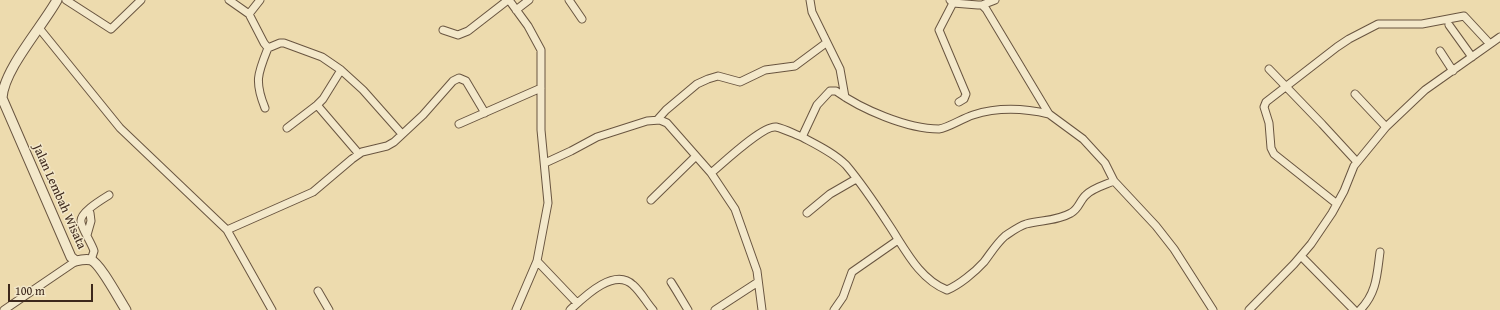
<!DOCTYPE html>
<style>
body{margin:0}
#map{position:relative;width:1500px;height:310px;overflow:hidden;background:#eddbae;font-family:"Gentium Book Plus",serif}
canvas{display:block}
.scale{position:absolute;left:8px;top:284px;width:85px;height:18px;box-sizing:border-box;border:2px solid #3d281c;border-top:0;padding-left:5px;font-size:12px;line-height:14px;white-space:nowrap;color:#3d281c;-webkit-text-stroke:3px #f3e8ca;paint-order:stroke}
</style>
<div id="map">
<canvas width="1500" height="310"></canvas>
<div class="scale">100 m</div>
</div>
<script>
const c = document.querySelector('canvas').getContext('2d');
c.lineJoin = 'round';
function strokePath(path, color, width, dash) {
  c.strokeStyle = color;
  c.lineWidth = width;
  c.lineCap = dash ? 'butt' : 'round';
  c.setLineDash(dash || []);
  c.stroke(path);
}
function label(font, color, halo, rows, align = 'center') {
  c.font = font + ' "Gentium Book Plus",serif';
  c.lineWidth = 3;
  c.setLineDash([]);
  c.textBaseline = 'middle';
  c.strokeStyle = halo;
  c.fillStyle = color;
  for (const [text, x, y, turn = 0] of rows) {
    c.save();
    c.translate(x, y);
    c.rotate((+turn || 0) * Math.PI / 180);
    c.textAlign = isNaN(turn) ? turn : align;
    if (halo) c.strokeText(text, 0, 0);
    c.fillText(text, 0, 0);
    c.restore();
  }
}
const minor = new Path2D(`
 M66,0L111,29L141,0
 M229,0L249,14L264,43L268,48L280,43H284L322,57L341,70L363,90L402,134
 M509,0L528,26L541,50V130L548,203L537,261L516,310
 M569,0L582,19
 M810,0L812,12L840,69L845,97
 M950,0L953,3L978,5H982L986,9L1049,114L1083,139L1105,163L1114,181L1156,226L1174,249L1213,310
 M953,3L939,30L966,94L964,99L959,102
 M982,5L995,0
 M516,10L529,0
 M249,14L260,0
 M1449,25L1472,57
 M39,28L120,128L227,230L272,310
 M443,30L458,35L468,31L508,0
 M1440,51L1453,71
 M1269,69L1322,124L1357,162
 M1355,94L1386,127
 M317,105L359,154
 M265,108C254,81 258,73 268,48
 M658,119L666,110L697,84L708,79L718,76L740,82L765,70L795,66L826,43
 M459,124L541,88
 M287,128L317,105L323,99L341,70
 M802,137C817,145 834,153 846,165C862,184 876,205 889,225C905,249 919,279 947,290C959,285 975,272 984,262C991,253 996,244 1005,236C1011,232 1019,226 1026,224C1042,220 1057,221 1071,213C1079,209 1080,200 1086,195C1093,188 1105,185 1114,181
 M545,163L571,151L597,137L647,121L660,120L667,123L711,173L735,209L757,271L762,310
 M711,173C723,163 763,125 776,127C785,129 794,134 802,137L817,105L830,91H836C861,109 907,129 939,129C948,128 963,118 973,115C998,107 1023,108 1049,114
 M651,200L696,156
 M1337,204L1274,154L1271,148L1269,123L1264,107L1266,102L1337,47L1349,39L1378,24H1422L1464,16L1490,44
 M807,213L830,194L856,179
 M227,230L313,192L352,159L362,152L387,146L394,142L423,115L453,81L459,78L466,81L485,113
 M87,235L91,221L90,213L88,211
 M1301,256L1354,310
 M91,260L94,251C92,244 81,227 81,222C79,213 101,200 109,195
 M537,261L577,303
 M671,282L676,290L688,310
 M318,291L329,310
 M4,310L76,261
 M570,310C584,297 614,267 633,285C641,292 646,302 653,310
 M715,310L758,282
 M834,310L843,297L852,272L898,240
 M1249,310L1294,264L1311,244L1332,213L1344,191L1354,166L1386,127L1425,90L1500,37
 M1360,310C1377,293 1377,274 1380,252`);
const tertiary = new Path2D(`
 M57,0C42,27 4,69 2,98L71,257L76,261C80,260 87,259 91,260C100,263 120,301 126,310`);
const streetNames = [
 ["Jalan Lembah Wisata",59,197,66]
];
strokePath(minor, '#695540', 9);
strokePath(tertiary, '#695540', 11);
strokePath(minor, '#f3e8ca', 7);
strokePath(tertiary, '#f3e8ca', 9);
label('13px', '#3d281c', '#f3e8ca', streetNames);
</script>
